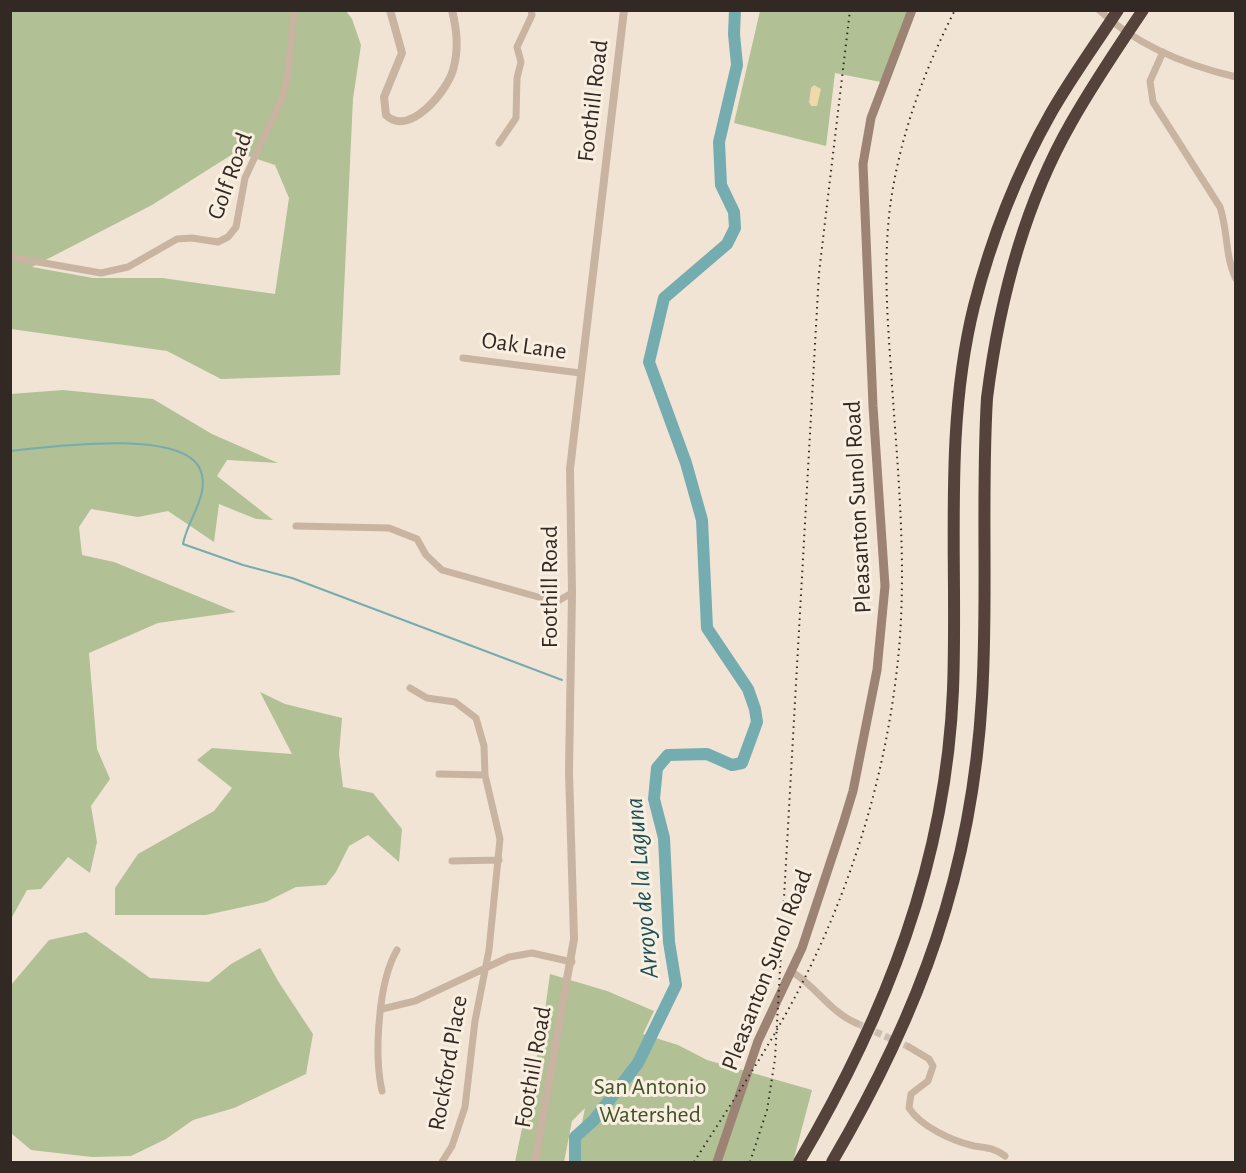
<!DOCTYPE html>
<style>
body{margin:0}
#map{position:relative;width:1246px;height:1173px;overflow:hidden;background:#f1e4d5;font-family:"Alegreya Sans",sans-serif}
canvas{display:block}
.frame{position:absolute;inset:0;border:12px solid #332924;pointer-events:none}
</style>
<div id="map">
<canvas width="1246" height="1173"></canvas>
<div class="frame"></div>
</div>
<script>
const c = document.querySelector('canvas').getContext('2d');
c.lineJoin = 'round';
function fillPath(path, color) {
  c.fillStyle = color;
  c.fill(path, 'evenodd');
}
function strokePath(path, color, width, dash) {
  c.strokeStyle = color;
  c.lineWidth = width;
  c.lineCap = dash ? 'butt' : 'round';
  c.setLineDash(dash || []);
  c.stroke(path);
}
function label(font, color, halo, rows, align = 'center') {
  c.font = font + ' "Alegreya Sans",sans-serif';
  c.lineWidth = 6;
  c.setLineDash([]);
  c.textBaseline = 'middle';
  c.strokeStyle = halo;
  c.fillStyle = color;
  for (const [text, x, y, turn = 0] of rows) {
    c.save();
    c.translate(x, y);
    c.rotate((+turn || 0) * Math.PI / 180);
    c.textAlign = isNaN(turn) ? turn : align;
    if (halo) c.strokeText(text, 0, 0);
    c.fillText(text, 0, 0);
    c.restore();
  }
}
const green = new Path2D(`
 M11,11H346L352,19L361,45L353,99L340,375L221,379L167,351L11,329ZM236,152L275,165L289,198L275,294L162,278H93L32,267L152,205Z
 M760,11H915L886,83L835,73L826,146L734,123Z
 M63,390L153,399L212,434L278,463L227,460L217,476L273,520L256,519L219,504L214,542L168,511L138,517L91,509L79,527L82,555L114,562L236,612L158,623L89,653L97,749L110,779L91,806L97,842L90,873L68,857L41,889L27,890L11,919V394Z
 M260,692L285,704L342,718L339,754L343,787L373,793L402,829L399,862L368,835L349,846L336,872L326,885L296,887L266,902L206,915H115V888L138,854L214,811L232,788L197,760L212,748L292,754Z
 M86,932L150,978L209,982L231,964L260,948L278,981L313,1034L306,1074L234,1108L193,1120L166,1139L131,1156L92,1157L31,1150L11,1133V985L49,940Z
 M550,974L607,991L654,1011L643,1034L678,1045L707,1060L812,1090L793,1162H574L585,1108L572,1121L564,1162H515L542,1032Z`);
const sand = new Path2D(`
 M814,85L821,89L817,106H811L809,102L811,88Z`);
const stream = new Path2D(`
 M1190,10H1226
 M10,451C48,447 182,428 200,469C211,494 187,520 183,544L243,565L292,578L562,680`);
const river = new Path2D(`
 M575,1162V1137L594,1120L638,1063L676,985L669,942L664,838L654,799L657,768L668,755L707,754L732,765L742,763L757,722L755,709L748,689L707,628L702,520L686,463L649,362L664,298L727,244L735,228L734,212L721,185L719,142L737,65L734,34L735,10`);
const minorTunnel = new Path2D(`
 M856,1023L909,1047`);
const minor = new Path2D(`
 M1099,10C1137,46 1185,65 1236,77
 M1163,52L1150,81L1153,102L1220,207C1228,231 1225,257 1236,279
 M499,143L516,118L517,78L521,62L517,47L532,15L531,10
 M10,257L101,273L128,267L177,239L192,238L218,242L228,237L236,227L245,178L281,101L288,74L294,10
 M463,358L580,373
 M296,526L389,528L417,539L426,555L442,570L556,602L572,593
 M410,688L427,698L455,702L476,718L484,746L485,775L500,839L489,950L475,1021L465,1107L452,1146L442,1162
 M439,774L485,775
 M452,861L499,860
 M792,972C816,986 830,1012 856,1023
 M382,1009L415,1001L509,957L532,953L572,962
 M909,1047L929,1059L933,1066L928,1081L911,1094L909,1108C921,1127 953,1141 974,1146C987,1148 995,1148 1005,1156
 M382,1091C374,1055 378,982 397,950`);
const tertiary = new Path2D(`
 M390,10L402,53L384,97L386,115C409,138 447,91 453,70C459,49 457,31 452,10
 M535,1162L574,939L569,771L572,593L570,469L624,10`);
const secondary = new Path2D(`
 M717,1162L758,1041L802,948L843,824L853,791L877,670L885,586L873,406L863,164L871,118L912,10`);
const motorway = new Path2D(`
 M799,1162C885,1016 946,863 953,690C958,563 943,431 974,306C991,239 1017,173 1051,113C1071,78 1095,45 1118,10
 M832,1162C920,1012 972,872 982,697C988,598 981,498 987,398C999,302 1023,207 1071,123C1093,84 1118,47 1143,10`);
const rail = new Path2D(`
 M694,1162C728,1108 765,1054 795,997C852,889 888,770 899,649C907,556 897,463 891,370C887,313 883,256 891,200C901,133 924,71 955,10
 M750,1162L767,1110L775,1059L819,273L850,10`);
const streetNames = [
 ["Foothill Road",593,101,-83],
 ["Golf Road",230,176,-70],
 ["Oak Lane",524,346,8],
 ["Pleasanton Sunol Road",858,507,-93],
 ["Foothill Road",550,587,-90],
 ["Pleasanton Sunol Road",767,970,-69],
 ["Rockford Place",448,1063,-80],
 ["Foothill Road",533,1067,-80]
];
const parkNames = [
 ["San Antonio",650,1087],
 ["Watershed",650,1115]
];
const waterNames = [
 ["Arroyo de la Laguna",642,888,-95]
];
fillPath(green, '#b1c095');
fillPath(sand, '#efd8a9');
strokePath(stream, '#74acaf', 2);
strokePath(river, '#74acaf', 12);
strokePath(minorTunnel, '#cbbfb2', 7, [7, 3.5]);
strokePath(minor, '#c9b4a1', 7);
strokePath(tertiary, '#c9b4a1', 8);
strokePath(secondary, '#9d8373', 9);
strokePath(motorway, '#55433b', 12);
strokePath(rail, '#332924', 2, [1.5, 4.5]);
label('24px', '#332924', '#f9efe1', streetNames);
label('24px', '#425227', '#f9efe1', parkNames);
label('italic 26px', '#195156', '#f9efe1', waterNames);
</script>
